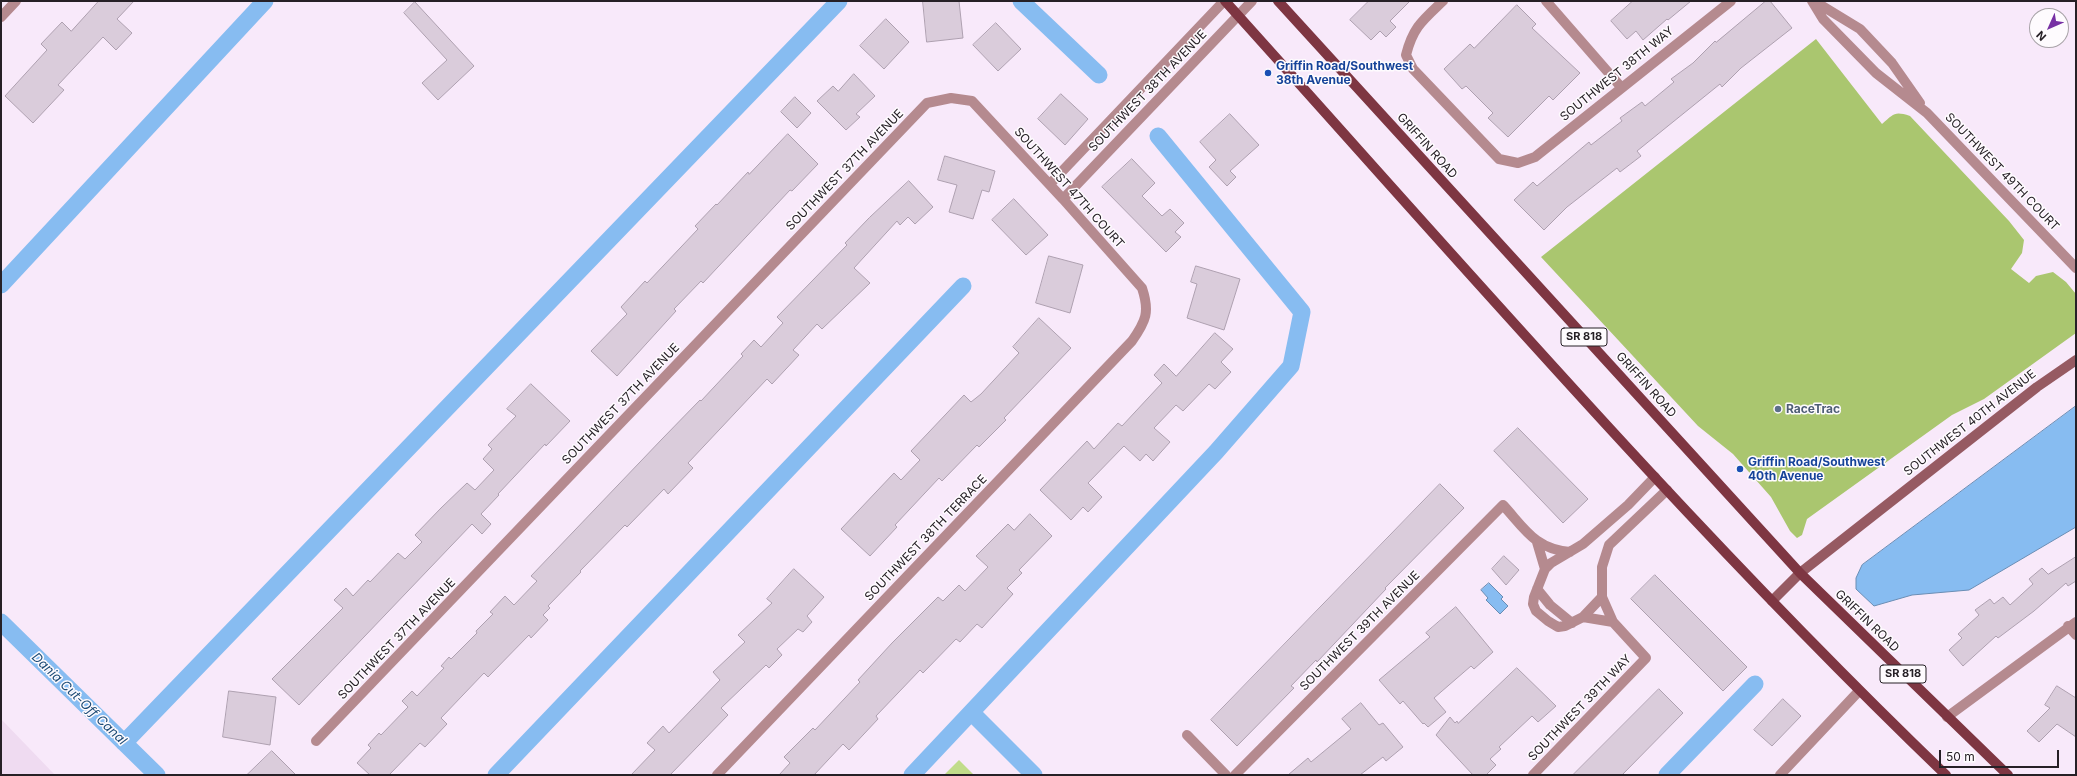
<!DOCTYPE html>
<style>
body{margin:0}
#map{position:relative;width:2077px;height:776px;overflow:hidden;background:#f8e9fa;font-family:Inter,sans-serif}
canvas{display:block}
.frame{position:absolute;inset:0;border:2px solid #262026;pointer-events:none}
.north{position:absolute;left:2029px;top:8px;width:40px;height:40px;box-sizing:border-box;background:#fefbfe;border:1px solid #a8a3a8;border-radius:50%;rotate:225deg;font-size:11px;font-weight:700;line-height:16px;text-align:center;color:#262026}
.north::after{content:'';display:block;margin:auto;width:14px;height:18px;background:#7730a4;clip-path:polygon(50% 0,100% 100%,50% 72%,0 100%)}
.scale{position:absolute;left:1939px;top:750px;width:120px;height:18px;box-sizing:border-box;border:2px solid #262026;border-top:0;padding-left:5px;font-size:12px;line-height:14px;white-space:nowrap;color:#262026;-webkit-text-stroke:3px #fefbfe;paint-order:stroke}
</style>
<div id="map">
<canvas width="2077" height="776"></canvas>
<div class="frame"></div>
<div class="north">N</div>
<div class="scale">50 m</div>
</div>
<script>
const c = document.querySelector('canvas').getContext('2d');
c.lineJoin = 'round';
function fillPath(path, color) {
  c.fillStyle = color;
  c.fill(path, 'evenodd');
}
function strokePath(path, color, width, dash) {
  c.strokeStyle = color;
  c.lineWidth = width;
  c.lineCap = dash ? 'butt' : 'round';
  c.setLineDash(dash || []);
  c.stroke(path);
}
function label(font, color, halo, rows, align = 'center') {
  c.font = font + ' Inter,sans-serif';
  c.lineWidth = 3;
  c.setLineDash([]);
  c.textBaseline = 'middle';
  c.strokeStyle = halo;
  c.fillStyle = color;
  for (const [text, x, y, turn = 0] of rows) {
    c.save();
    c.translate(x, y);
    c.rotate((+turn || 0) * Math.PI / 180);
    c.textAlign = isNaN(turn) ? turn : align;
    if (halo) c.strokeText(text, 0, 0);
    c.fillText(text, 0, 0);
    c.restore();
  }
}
const built = new Path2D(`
 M1,719L55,775H1Z`);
const green = new Path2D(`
 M959,760L974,775H944Z`);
const forest = new Path2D(`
 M1816,39L1882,124C1894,114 1894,111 1910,116L2009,221L2024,240L2022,253L2011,269L2029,283L2036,276L2053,272L2066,282L2076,294V333L1984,399L1952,415L1807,519L1802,535L1797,538L1790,531L1771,497L1733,454L1698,426L1541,257Z`);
const water = new Path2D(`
 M2076,406V527L1969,590L1912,595L1874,606L1856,589V578L1862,565Z
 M1489,583L1503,597L1501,599L1508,606L1500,614L1486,600L1488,598L1481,590Z`);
const canal = new Path2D(`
 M1021,1L1099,75
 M1,285L265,1
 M1,622L157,775
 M972,713L1034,775
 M124,743L839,1
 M496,775L963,286
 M912,775L1216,452L1291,366L1302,312L1158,136
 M1667,775L1755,684`);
const building = new Path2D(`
 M99,1H134L117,19L132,33L116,50L103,37L58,85L64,90L33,123L5,96L47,50L41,44L62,22L71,31Z
 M923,1H959L963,38L927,42Z
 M1369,1H1410L1390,21L1396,27L1386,37L1380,31L1371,40L1350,20Z
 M1633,1H1691L1668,20L1667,19L1643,40L1636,31L1627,39L1611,21Z
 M1766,1H1770L1792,28L1741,68L1722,87L1720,84L1637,151L1641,156L1620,172L1617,168L1567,207L1544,230L1514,200L1533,182L1537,186L1589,142L1591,145L1622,121L1620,118L1642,102L1645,106L1674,82L1671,79L1693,63L1715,41L1716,42Z
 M415,2L474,66L438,100L422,83L447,60L404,13Z
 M1517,5L1536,24L1532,28L1580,73L1553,100L1549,96L1508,137L1488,118L1493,113L1466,86L1462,89L1444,69L1470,44L1474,48Z
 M886,19L909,42L884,69L860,46Z
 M996,23L1021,49L998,71L973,45Z
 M854,74L875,96L856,114L860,117L846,130L817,101L833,86L838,91Z
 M1061,94L1088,119L1065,145L1038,119Z
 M795,97L811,113L797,128L781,112Z
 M1230,114L1259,145L1230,171L1236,177L1227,186L1209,167L1216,160L1200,142Z
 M788,134L818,164L792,191L790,190L703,283L701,281L674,309L676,311L617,376L591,351L627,314L621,307L645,281L647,283L698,229L695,226L716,204L717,205L748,172L749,174Z
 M945,156L995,171L989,192L982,190L973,219L949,212L957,185L938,180Z
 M1132,159L1155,183L1142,196L1162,216L1170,209L1184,223L1175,232L1181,237L1166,252L1102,187Z
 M909,181L933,207L915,224L908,217L900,225L897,221L854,268L870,283L822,329L817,324L793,350L799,355L772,384L767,379L688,463L693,468L668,494L664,489L627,527L625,525L580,571L581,572L548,606L550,608L543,615L548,620L531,638L529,635L488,677L484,673L441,718L447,724L425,747L420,743L389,775H370L357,763L371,748L368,745L379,733L381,735L408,707L402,701L412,691L417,696L444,668L441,666L449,657L451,659L477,633L476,631L493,614L490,612L505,596L514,605L537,581L531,576L662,439L700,400L701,401L743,356L741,354L754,340L761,347L783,323L777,317L847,245L845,243L869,218Z
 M1014,199L1048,235L1026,255L992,220Z
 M1049,256L1083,265L1070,313L1036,303Z
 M1196,266L1240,279L1224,330L1187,318L1197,284L1191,282Z
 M1039,318L1071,348L1004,418L1006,420L979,447L977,445L942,481L939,478L895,525L897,527L870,556L841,529L894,473L901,480L920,460L911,451L964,395L971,402L981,394L1019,353L1013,347Z
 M1215,333L1233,349L1221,362L1231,372L1215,389L1209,384L1183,411L1176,405L1154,428L1170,442L1153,461L1146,454L1140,461L1124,446L1088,483L1102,497L1088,512L1083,507L1071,520L1040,490L1087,441L1094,449L1118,423L1122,426L1162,383L1154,375L1164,364L1176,376Z
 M531,384L570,421L546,446L545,444L498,494L499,495L481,514L491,524L482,534L472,524L299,705L272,679L343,608L334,600L346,588L353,596L368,580L370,582L398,553L405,559L422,542L415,535L441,508L467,483L475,490L494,470L483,459L492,449L488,445L516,416L507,409Z
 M1518,428L1588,499L1563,523L1494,451Z
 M1440,484L1464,508L1385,588L1386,589L1317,662L1316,660L1291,686L1294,688L1237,746L1211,720Z
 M1030,514L1052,536L1019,570L1022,573L1007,588L1013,594L982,628L977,624L960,642L956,639L923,673L920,670L876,716L878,719L849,750L843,744L814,775H779L790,763L784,757L813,728L815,730L860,682L858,680L892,643L938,597L943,601L959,585L965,591L988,567L976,556L1008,524L1014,530Z
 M1504,556L1519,570L1506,585L1492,569Z
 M2076,557V581L2068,586L2066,583L2034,611L1998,638L1996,636L1963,666L1949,650L1962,638L1958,634L1979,615L1975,610L1990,599L1994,604L2003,597L2010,605L2033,584L2029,579L2042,568L2048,574Z
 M794,569L824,597L807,616L812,622L803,632L798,629L777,649L782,655L769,668L766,665L721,708L728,715L670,775H631L655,750L647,743L663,726L669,733L720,680L713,672L745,642L738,635L772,603L767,599Z
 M1655,575L1747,667L1723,691L1631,599Z
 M1456,607L1493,652L1474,669L1471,666L1434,698L1446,712L1428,727L1424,723L1423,724L1403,701L1400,704L1379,680L1430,637L1426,633Z
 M1517,668L1556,706L1538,722L1532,716L1499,747L1501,749L1490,759L1496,765L1486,775H1473L1436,735L1450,717L1455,723L1457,721L1458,723Z
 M2057,686L2076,698V737L2057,724L2039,742L2027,731L2050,708L2045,705Z
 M1659,689L1683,713L1622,775H1573Z
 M229,691L276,697L270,745L223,737Z
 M1783,699L1801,716L1772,746L1754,730Z
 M1361,703L1379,725L1383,723L1403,747L1386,761L1383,757L1360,775H1288L1308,758L1311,762L1351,729L1342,719Z
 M272,751L296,775H247Z`);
const street = new Path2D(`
 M1443,1C1423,20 1413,27 1406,55L1413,69L1499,159L1518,163L1535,157L1731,1
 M1546,1L1621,87
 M1812,1L1823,19L1876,73L1927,113L2076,268
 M1814,1L1860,29L1892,63L1920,103
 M1,17L16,1
 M1050,184L1224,1
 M1063,199L1252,1
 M1655,477L1628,505L1583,544L1551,563L1545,569L1534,597L1533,604L1536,611L1548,621L1558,627L1565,626L1583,617L1602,597V567L1609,545L1667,490
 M1537,542L1545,569
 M1537,589L1550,605L1572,623
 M1583,617L1613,622
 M2068,626L2076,635
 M1947,717L2076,622
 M1187,735L1226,775
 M316,741L927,103L951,98L972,101L1063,199L1142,288C1150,312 1146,321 1132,341L717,775
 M1235,775L1503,505C1525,529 1535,549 1570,552
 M1533,775L1646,658L1613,622L1602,597
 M1780,775L1859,691`);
const secondary = new Path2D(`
 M1772,601L1800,573L2037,387L2076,360`);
const primary = new Path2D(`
 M1225,1C1461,263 1692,531 1946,775
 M1278,1L1800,573L2008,775`);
const markers = [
 [1268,73,4,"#1a4fb4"],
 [1778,409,4,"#5c6f8a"],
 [1740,469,4,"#1a4fb4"]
];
const shields = [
 [1584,337,46],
 [1903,674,46]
];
const shieldNames = [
 ["SR 818",1584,337],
 ["SR 818",1903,674]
];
const transitNames = [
 ["Griffin Road/Southwest",1276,66],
 ["38th Avenue",1276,80],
 ["Griffin Road/Southwest",1748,462],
 ["40th Avenue",1748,476]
];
const streetNames = [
 ["SOUTHWEST 38TH WAY",1617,74,-39],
 ["SOUTHWEST 38TH AVENUE",1148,91,-46],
 ["GRIFFIN ROAD",1427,146,48],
 ["SOUTHWEST 37TH AVENUE",845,170,-46],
 ["SOUTHWEST 49TH COURT",2002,172,46],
 ["SOUTHWEST 47TH COURT",1069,188,48],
 ["GRIFFIN ROAD",1646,385,48],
 ["SOUTHWEST 37TH AVENUE",621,404,-46],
 ["SOUTHWEST 40TH AVENUE",1970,423,-38],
 ["SOUTHWEST 38TH TERRACE",926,538,-46],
 ["GRIFFIN ROAD",1867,621,44],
 ["SOUTHWEST 39TH AVENUE",1360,631,-45],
 ["SOUTHWEST 37TH AVENUE",397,639,-46],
 ["SOUTHWEST 39TH WAY",1580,708,-46]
];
const serviceNames = [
 ["RaceTrac",1786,409]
];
const waterNames = [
 ["Dania Cut-Off Canal",79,699,44]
];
fillPath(built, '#efdbf1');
fillPath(green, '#c1dc8a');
fillPath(forest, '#aac66f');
fillPath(water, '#87bcf1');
strokePath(water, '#6a8db4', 1);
strokePath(canal, '#87bcf1', 17);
fillPath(building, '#daccdb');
strokePath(building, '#aea0b0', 1);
strokePath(street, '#b58a8f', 10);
strokePath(secondary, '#965a62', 10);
strokePath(primary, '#7e3642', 10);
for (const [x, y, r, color] of markers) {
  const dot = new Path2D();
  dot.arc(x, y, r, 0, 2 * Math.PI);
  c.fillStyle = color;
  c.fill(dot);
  strokePath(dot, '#fefbfe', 1.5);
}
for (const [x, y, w] of shields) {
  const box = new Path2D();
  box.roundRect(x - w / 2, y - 9, w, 18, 3);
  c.fillStyle = '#fefbfe';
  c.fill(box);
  strokePath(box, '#262026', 1);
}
label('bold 11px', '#262026', null, shieldNames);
label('bold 12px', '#164399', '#fefbfe', transitNames, 'left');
label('12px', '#262026', '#fefbfe', streetNames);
label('bold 12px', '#4e5e75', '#fefbfe', serviceNames, 'left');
label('italic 13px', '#1c4b76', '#fefbfe', waterNames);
</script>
